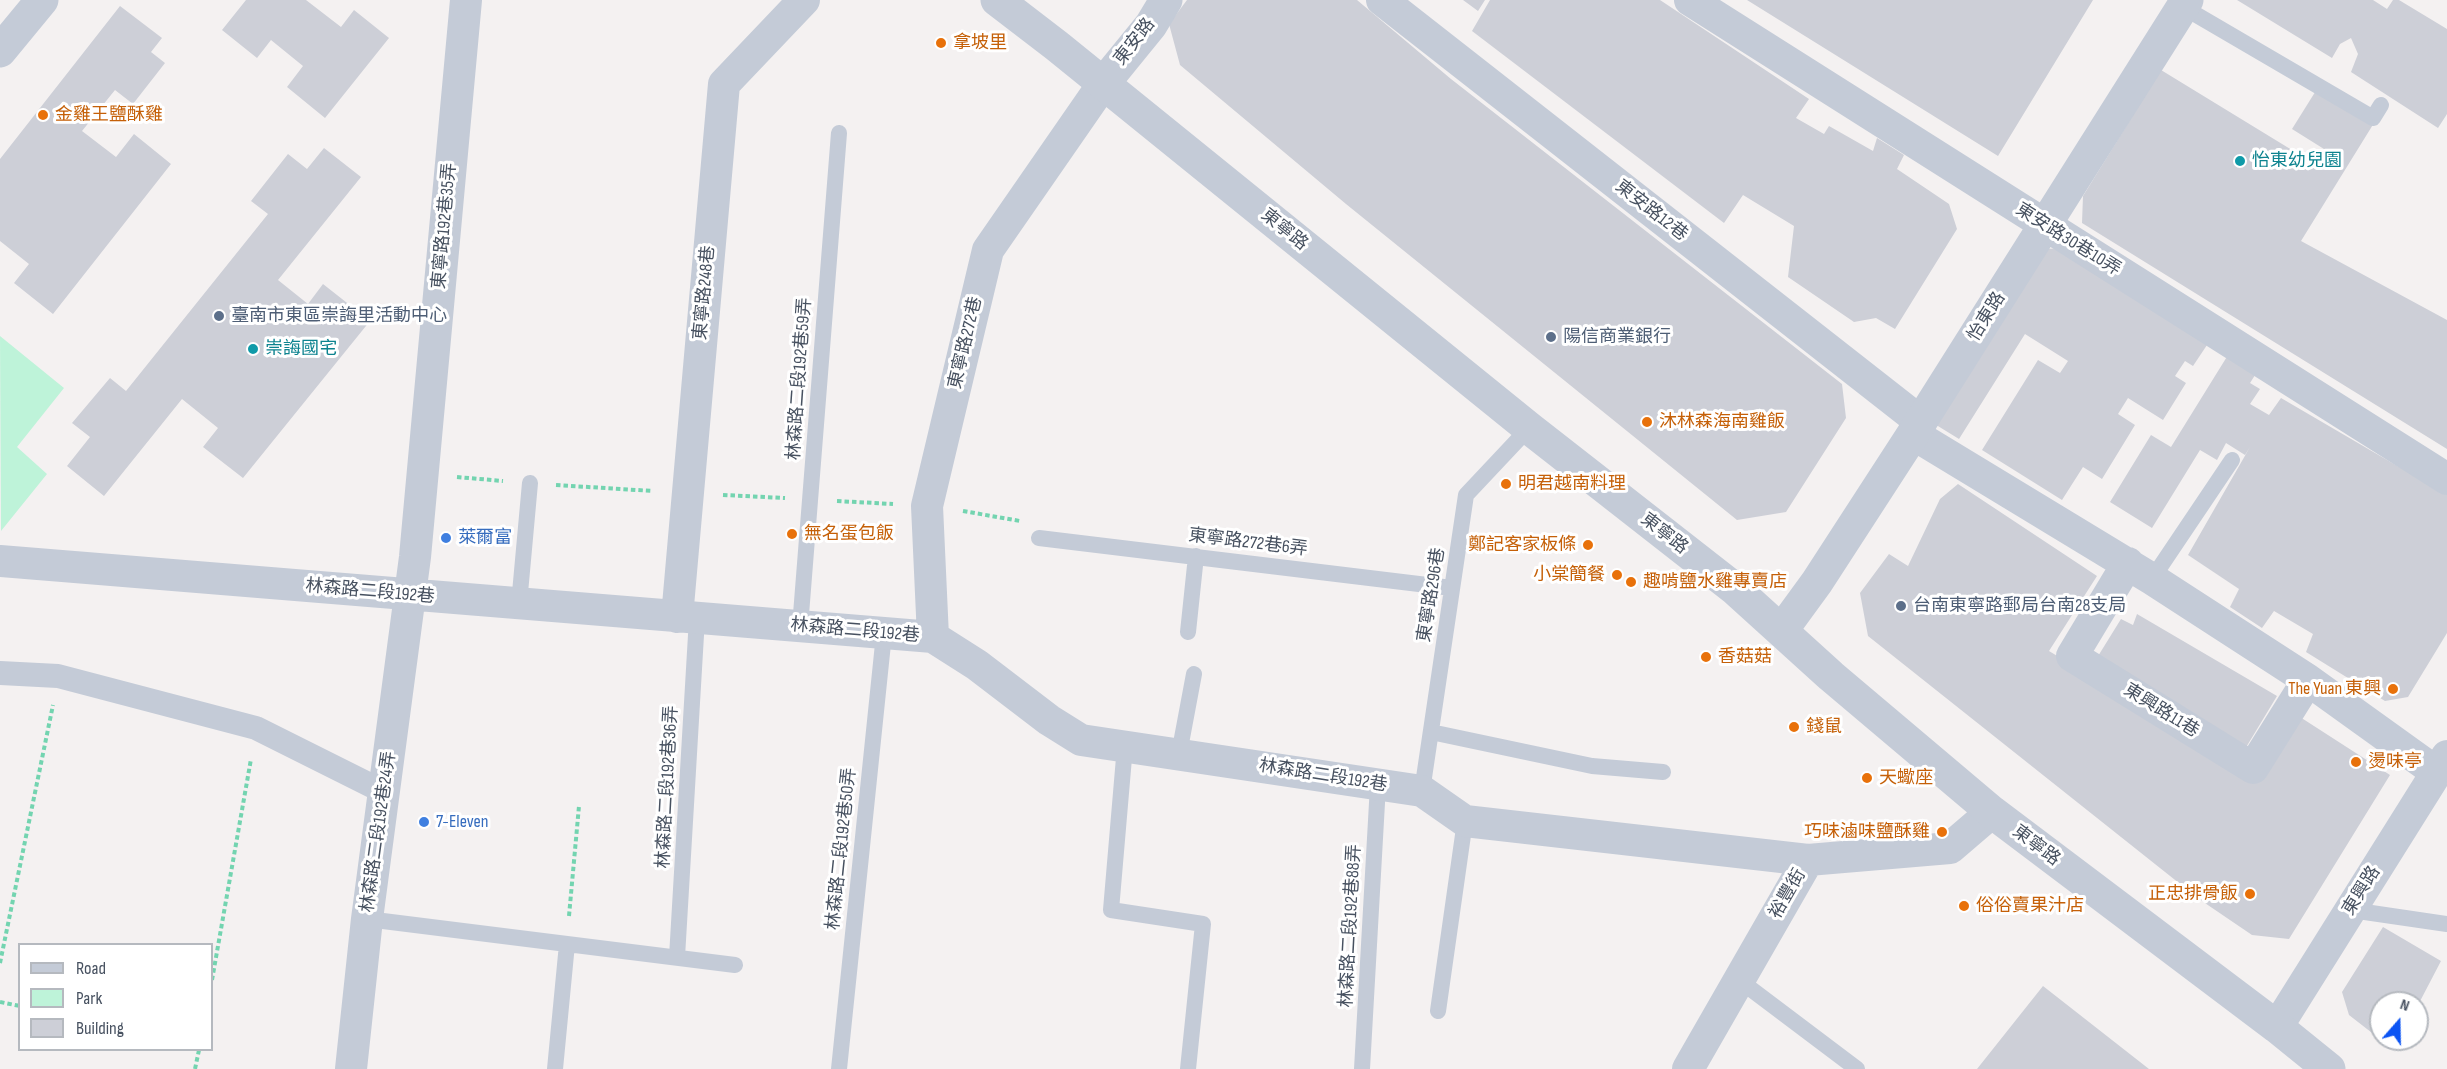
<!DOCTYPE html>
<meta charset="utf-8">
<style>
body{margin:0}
#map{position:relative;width:2447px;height:1069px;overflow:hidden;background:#f4f1f1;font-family:"Sofia Sans Condensed",sans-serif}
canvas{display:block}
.legend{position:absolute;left:18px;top:943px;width:195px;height:108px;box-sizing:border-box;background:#fff;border:2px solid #b5b9bf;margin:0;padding:8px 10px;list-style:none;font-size:18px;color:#475160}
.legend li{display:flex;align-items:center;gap:12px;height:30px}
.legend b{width:30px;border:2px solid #b5b9bf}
.north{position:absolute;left:2369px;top:991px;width:60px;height:60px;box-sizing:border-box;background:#fff;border:2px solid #b5b9bf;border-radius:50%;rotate:20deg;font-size:16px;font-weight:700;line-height:24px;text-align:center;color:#475160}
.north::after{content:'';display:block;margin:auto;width:21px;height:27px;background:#0b54f3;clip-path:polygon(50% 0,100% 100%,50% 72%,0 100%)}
</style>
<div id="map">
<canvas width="2447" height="1069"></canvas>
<ul class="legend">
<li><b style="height:8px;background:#c4cbd7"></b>Road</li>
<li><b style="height:16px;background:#bef3d9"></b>Park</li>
<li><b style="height:16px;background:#cdcfd7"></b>Building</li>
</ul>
<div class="north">N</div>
</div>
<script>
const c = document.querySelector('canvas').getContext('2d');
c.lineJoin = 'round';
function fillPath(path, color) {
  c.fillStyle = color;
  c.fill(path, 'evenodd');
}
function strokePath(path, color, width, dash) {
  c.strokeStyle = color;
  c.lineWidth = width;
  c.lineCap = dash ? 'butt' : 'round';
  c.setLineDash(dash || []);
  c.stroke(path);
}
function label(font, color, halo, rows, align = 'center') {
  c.font = font + ' "Sofia Sans Condensed","Noto Sans TC",sans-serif';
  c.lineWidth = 6;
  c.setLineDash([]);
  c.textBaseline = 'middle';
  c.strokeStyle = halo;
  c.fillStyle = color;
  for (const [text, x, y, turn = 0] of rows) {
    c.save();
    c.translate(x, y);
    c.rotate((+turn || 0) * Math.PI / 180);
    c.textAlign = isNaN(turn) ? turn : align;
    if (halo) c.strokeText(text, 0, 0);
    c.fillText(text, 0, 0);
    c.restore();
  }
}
const green = new Path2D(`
 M0,336L64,388L17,447L47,474L1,531Z`);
const building = new Path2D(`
 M246,0H306L341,27L354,10L389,38L325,118L287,87L303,66L271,40L257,58L222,30Z
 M1187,0H1357L1451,79L1842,384L1846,418L1786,512L1737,520L1346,204L1180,65L1169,24Z
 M1463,0H1485L1478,11Z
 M1490,0H1660L1809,99L1796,118L1824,134L1829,126L1873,151L1877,138L1904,155L1897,169L1949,204L1957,229L1895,329L1876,318L1854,322L1788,277L1794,226L1743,195L1724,223L1472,31Z
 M1747,0H2093L1998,156Z
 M2237,0H2373L2387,9L2393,0H2399L2447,29V114L2438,128L2351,72L2358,54L2351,38L2340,44L2332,58Z
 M120,6L162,38L151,52L165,63L133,104L115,90L82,131L116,157L134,134L171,164L53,314L14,283L29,264L0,241V159Z
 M2161,70L2323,169L2332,154L2292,129L2317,89L2374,123L2301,241L2447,320V449L2082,223L2083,196Z
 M324,148L361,177L278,280L308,304L323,284L370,321L243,478L203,447L218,428L182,399L104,496L67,466L90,437L72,423L110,378L126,391L268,214L251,201L288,154L307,169Z
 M2067,248L2211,339L2193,366L2185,361L2175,376L2186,383L2163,420L2128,398L2118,414L2135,425L2102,479L2083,467L2062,500L1982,450L2038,360L2060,373L2068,361L2025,334L1959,439L1933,423L2043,249Z
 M2228,355L2257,372L2250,383L2260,389L2250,404L2269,415L2281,398L2447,495V633L2408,697L2385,701L2306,652L2313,634L2274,611L2262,628L2230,607L2239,589L2188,555L2250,447L2245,455L2226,443L2217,460L2200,450L2152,528L2110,502L2151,435L2171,447Z
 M1958,484L2097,576L2049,651L2260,779L2300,717L2390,775L2289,939L2252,935L2199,899L1868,636L1860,593L1889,554L1908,566L1940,499Z
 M2137,614L2277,696L2239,759L2095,661L2121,619L2133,625Z
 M2383,927L2441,961L2417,1007V1003H2381V1039H2400L2394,1050L2349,1015L2342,992Z
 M2043,986L2149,1069H1977Z`);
const path = new Path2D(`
 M457,477L503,481
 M556,485L653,491
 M723,495L785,498
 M837,501L893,504
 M963,511L1020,521
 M569,916L579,806
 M0,963L53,705
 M212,980L251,759
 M0,1002L20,1006
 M195,1069L199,1050`);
const service = new Path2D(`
 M2183,7L2373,118L2381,105
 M1039,538L1452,588
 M2152,579L2232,460
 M519,604L530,483
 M800,627L839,133
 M1188,632L1196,556
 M1431,732L1592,766L1663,772
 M1125,746L1111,910L1203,924L1188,1069
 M1179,754L1194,674
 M1422,791L1466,495L1529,428
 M2351,910L2447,924
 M367,919L735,965
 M677,957L697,618
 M1739,980L1857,1069
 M1438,1011L1465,821
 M555,1069L567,944
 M839,1069L884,634
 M1362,1069L1378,785`);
const pedestrian = new Path2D(`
 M0,673L58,676L256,728L384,792`);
const minor = new Path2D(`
 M1382,0L1921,422
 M1690,0L2447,479
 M1913,434L2152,579L2308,680L2436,772
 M0,561L933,637L977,665L1049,720L1081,740L1422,791L1465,821L1808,860
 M2128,563L2072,656L2253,768L2308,680
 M677,617L724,84L804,0
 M933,637L927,506L988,250L1103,84
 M2277,1027L2447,756
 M351,1069L367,919L415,557L466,0
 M1688,1069L1808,860L1950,848L1992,812`);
const tertiary = new Path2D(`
 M997,0L1057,46L1529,428L1735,589L1831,676L1992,812L2277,1027L2329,1069
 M0,51L42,0
 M1103,84L1151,25L1166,0
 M1782,630L1817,582L1913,434L2187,0`);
const markers = [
 [941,43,6,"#e8710a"],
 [43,115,6,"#e8710a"],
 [2240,161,6,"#0f9aa8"],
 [219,316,6,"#5c6f8a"],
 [1551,337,6,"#5c6f8a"],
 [253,349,6,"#0f9aa8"],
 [1647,422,6,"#e8710a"],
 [1506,484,6,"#e8710a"],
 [792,534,6,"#e8710a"],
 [446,538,6,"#3f7fe0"],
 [1588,545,6,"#e8710a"],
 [1617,575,6,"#e8710a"],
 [1631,582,6,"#e8710a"],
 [1901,606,6,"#5c6f8a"],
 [1706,657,6,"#e8710a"],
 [2393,689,6,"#e8710a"],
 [1794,727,6,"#e8710a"],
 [2356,762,6,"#e8710a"],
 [1867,778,6,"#e8710a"],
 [424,822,6,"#3f7fe0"],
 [1942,832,6,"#e8710a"],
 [2250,894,6,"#e8710a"],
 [1964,906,6,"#e8710a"]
];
const streetNames = [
 ["東安路",1135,42,-52],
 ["東安路12巷",1651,211,38],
 ["東寧路192巷35弄",445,226,-85],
 ["東寧路",1284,230,39],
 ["東安路30巷10弄",2068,240,32],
 ["東寧路248巷",705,293,-85],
 ["怡東路",1987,317,-58],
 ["東寧路272巷",966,343,-77],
 ["林森路二段192巷59弄",800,379,-86],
 ["東寧路",1664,534,38],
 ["東寧路272巷6弄",1248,543,7],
 ["林森路二段192巷",370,592,5],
 ["東寧路296巷",1432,595,-81],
 ["林森路二段192巷",855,631,5],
 ["東興路11巷",2161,711,32],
 ["林森路二段192巷",1323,776,9],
 ["林森路二段192巷36弄",668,787,-87],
 ["林森路二段192巷24弄",379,832,-82],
 ["東寧路",2036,846,37],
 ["林森路二段192巷50弄",842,849,-84],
 ["東興路",2362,891,-58],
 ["裕豐街",1788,894,-60],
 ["林森路二段192巷88弄",1351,926,-87]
];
const foodNames = [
 ["拿坡里",953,43],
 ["金雞王鹽酥雞",55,115],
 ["沐林森海南雞飯",1659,422],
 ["明君越南料理",1518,484],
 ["無名蛋包飯",804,534],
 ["鄭記客家板條",1576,545,"right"],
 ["小棠簡餐",1605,575,"right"],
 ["趣啃鹽水雞專賣店",1643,582],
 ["香菇菇",1718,657],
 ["The Yuan 東興",2381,689,"right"],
 ["錢鼠",1806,727],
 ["燙味亭",2368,762],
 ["天蠍座",1879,778],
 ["巧味滷味鹽酥雞",1930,832,"right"],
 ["正忠排骨飯",2238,894,"right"],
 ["俗俗賣果汁店",1976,906]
];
const cultureNames = [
 ["怡東幼兒園",2252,161],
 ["崇誨國宅",265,349]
];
const serviceNames = [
 ["臺南市東區崇誨里活動中心",231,316],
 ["陽信商業銀行",1563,337],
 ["台南東寧路郵局台南28支局",1913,606]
];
const shopNames = [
 ["萊爾富",458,538],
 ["7-Eleven",436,822]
];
fillPath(green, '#bef3d9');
fillPath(building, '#cdcfd7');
strokePath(path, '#73d4b0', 4, [4.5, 3]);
strokePath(service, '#c4cbd7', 16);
strokePath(pedestrian, '#c4cbd7', 24);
strokePath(minor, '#c4cbd7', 32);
strokePath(tertiary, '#c4cbd7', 33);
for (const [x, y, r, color] of markers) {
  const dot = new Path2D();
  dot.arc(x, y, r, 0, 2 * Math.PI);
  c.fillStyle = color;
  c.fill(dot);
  strokePath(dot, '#fff', 2);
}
label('18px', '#475160', '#fff', streetNames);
label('18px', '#c56008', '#fff', foodNames, 'left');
label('18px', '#0d838f', '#fff', cultureNames, 'left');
label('18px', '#4e5e75', '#fff', serviceNames, 'left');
label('18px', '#366cbe', '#fff', shopNames, 'left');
</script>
